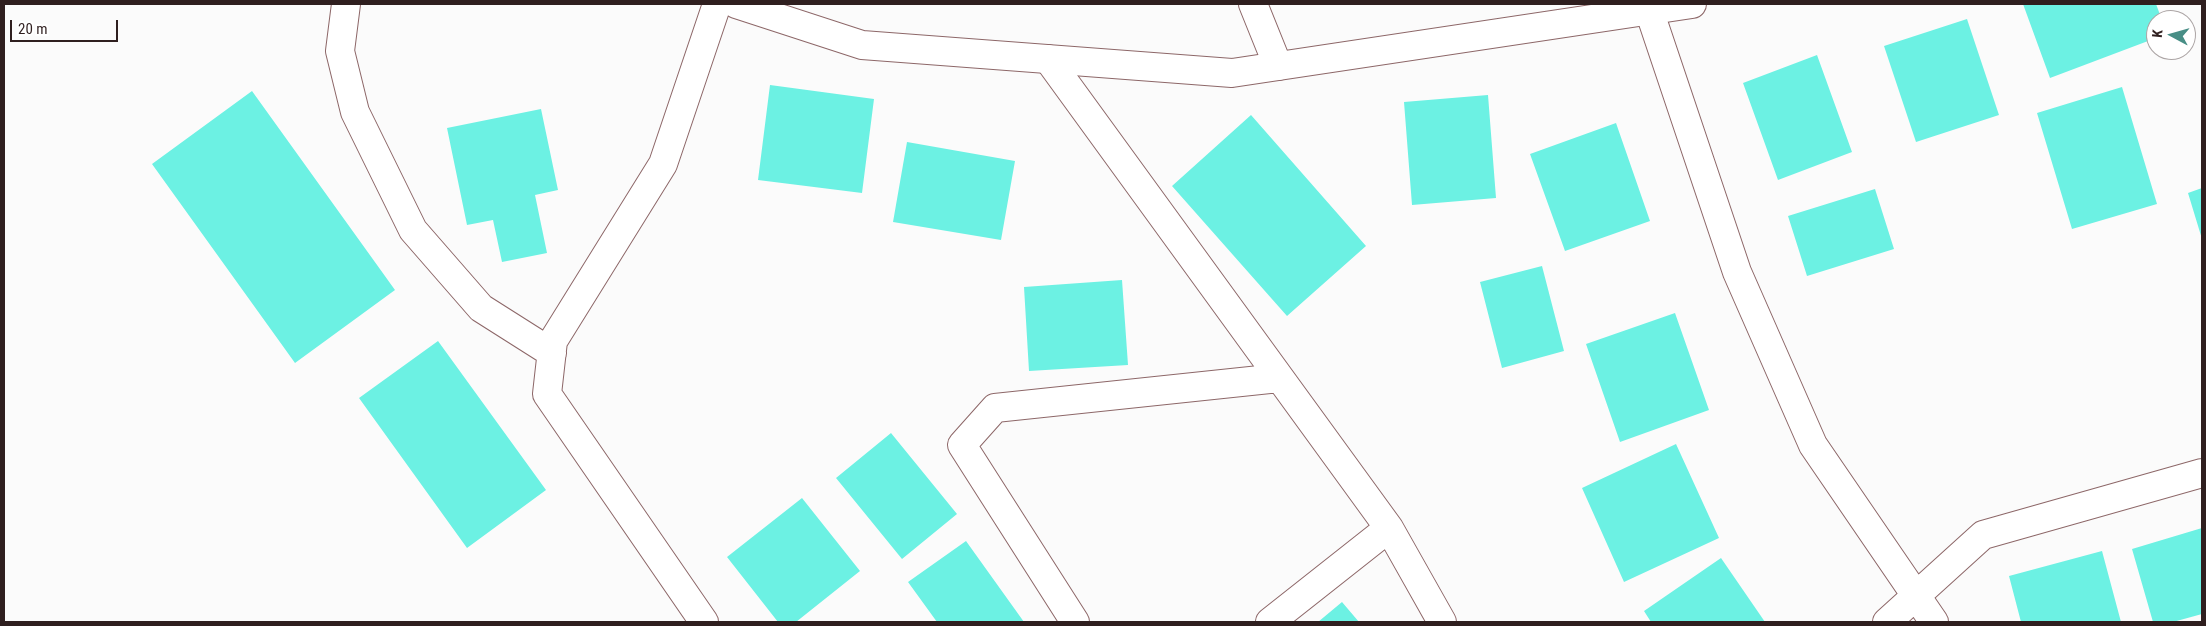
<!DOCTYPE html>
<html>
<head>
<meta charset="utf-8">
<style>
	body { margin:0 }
	#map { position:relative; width:2206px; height:626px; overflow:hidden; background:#fbfbfb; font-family:"Roboto Condensed",sans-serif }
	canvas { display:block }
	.frame { position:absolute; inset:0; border:5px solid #2f1f1f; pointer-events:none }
	.north { position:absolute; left:2146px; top:10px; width:50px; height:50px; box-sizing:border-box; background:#fff; border:1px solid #aca5a5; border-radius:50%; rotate:276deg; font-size:14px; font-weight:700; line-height:20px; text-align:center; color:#2f1f1f }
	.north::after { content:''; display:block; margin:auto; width:18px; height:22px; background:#488e86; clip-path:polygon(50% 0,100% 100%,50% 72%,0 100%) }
	.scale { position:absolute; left:10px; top:20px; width:108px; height:22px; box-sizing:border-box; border:2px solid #2f1f1f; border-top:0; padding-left:6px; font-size:15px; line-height:18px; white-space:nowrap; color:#2f1f1f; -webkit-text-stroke:4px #fff; paint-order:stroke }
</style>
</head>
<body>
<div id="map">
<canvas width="2206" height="626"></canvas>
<div class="frame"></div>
<div class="north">K</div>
<div class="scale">20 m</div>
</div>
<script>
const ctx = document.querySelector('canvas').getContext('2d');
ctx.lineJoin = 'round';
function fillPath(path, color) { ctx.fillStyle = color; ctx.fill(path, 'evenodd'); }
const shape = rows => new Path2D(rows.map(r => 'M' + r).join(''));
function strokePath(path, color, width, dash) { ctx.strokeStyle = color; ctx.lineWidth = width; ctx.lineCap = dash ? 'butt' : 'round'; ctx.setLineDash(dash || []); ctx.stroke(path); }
fillPath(shape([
	[2023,4,2156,4,2162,20,2156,20,2156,38,2050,78],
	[1967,19,1999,115,1916,142,1884,46],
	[1817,55,1852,152,1778,180,1743,83],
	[770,85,874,99,862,193,758,180],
	[2122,87,2157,204,2072,229,2037,113],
	[252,91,395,290,295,363,152,164],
	[1488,95,1496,198,1412,205,1404,102],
	[541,109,558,190,535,195,547,253,502,262,493,220,467,225,447,128],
	[1251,115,1366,246,1287,316,1172,186],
	[1616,123,1650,221,1565,251,1530,154],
	[907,142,1015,161,1001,240,893,222],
	[2202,188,2202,239,2188,193],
	[1875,189,1894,249,1807,276,1788,216],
	[1542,266,1564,351,1502,368,1480,282],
	[1122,280,1128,365,1029,371,1024,287],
	[1675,313,1709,410,1620,442,1586,344],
	[438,341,546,490,467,548,359,398],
	[891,433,957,514,902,559,836,478],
	[1676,444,1719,538,1624,582,1582,488],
	[802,498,860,571,796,622,778,622,727,557],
	[2202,528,2202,614,2173,622,2153,622,2132,549],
	[966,541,1024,622,937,622,908,582],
	[2102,551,2121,622,2021,622,2009,576],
	[1721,558,1765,622,1651,622,1644,611],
	[1342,602,1359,622,1318,622]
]), '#6cf1e3');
const street = shape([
	[346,4,340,51,355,112,413,230,481,308,552,353],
	[1253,4,1278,66],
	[1647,4,1737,272,1813,445,1934,622],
	[1048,59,1389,528,1442,622],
	[704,622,547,394,553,341,663,164,717,4],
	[1075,622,962,445,995,408,1279,378],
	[1270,622,1389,528],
	[1887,622,1983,535,2202,473]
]);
const secondary = shape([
	[736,4,862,45,1232,73,1692,4]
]);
strokePath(street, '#8d6768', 30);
strokePath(secondary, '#8d6768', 30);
strokePath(street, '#fff', 28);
strokePath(secondary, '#fff', 28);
</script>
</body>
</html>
